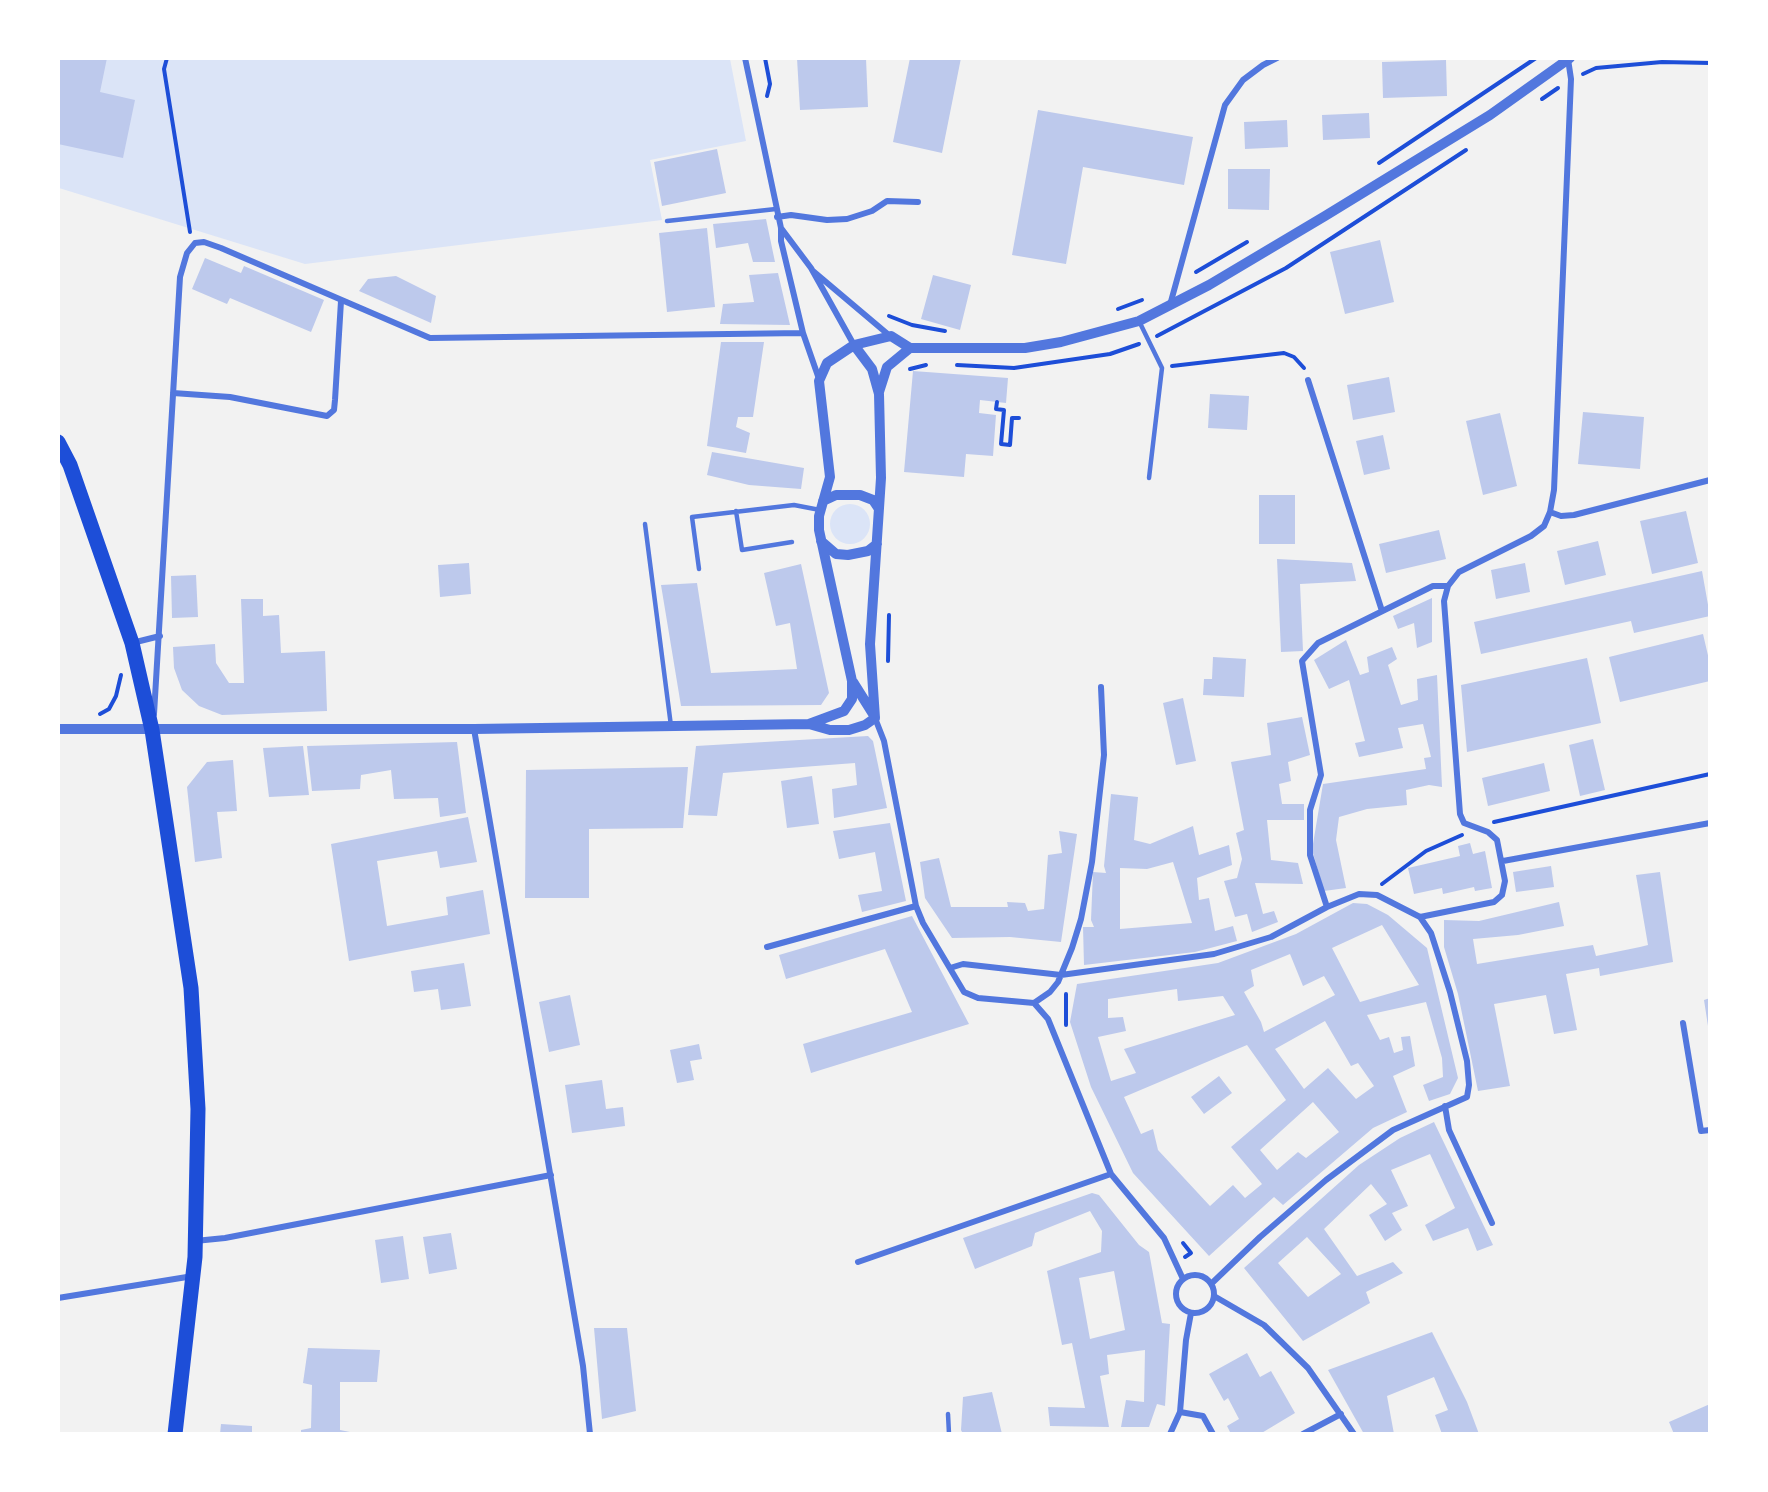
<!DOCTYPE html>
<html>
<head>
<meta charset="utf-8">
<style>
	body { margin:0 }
	#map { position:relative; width:1768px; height:1492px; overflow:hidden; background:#f2f2f2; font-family:"IBM Plex Sans",sans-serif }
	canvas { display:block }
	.frame { position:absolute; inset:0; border:60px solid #fff; pointer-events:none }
</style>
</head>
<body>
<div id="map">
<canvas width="1768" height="1492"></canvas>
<div class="frame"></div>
</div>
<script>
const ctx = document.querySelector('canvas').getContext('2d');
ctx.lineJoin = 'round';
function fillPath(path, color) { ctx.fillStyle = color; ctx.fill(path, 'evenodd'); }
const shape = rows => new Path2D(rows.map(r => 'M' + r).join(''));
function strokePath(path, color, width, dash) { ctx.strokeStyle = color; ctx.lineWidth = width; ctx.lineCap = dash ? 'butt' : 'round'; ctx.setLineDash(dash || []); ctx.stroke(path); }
fillPath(shape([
	[59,59,730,59,746,141,650,160,662,220,305,264,59,188],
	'830 524a20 20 0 1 1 40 0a20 20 0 1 1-40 0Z'
]), '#dbe4f7');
fillPath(shape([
	[58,58,107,58,100,92,135,100,123,158,58,144],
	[797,58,866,58,868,107,800,110],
	[910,58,961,58,942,153,893,142],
	[1446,60,1447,96,1383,98,1382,62],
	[1038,110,1193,137,1184,185,1083,167,1066,264,1012,255],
	[1369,113,1370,138,1323,140,1322,115],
	[1287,120,1288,147,1245,149,1244,122],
	[717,149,726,193,662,206,654,162],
	[1228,169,1270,169,1269,210,1228,209],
	[766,219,775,262,753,262,748,243,716,248,713,224],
	[707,228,715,307,667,312,659,233],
	[1380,240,1394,302,1345,314,1330,252],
	[205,258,241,273,244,266,324,300,311,332,230,298,227,304,192,289],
	[778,273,790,325,720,324,723,304,754,302,749,275],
	[933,275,971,285,960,330,921,319],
	[396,276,436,296,431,323,359,291,368,279],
	[721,342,764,342,753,417,738,417,736,427,750,433,746,453,707,446],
	[913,371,1008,378,1006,403,980,400,979,413,996,415,993,456,966,454,964,477,904,472],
	[1389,377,1395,412,1353,420,1347,385],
	[1210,394,1249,396,1247,430,1208,428],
	[1583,412,1644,417,1640,469,1578,464],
	[1500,413,1517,486,1483,495,1466,421],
	[1383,435,1390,469,1364,475,1356,441],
	[712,452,804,468,801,489,749,485,707,475],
	[1259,495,1295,495,1295,544,1259,544],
	[1686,511,1698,563,1652,574,1640,521],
	[1439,530,1446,559,1386,573,1379,544],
	[1598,541,1606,575,1565,585,1557,551],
	[1277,559,1352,563,1356,581,1300,584,1303,651,1281,652],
	[469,563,471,594,440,597,438,565],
	[1525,563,1530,592,1496,599,1491,570],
	[801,564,829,693,821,705,681,706,661,585,697,583,711,673,797,669,790,623,776,626,764,573],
	[1702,571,1710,616,1634,633,1631,621,1481,654,1474,622],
	[196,575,198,617,172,618,171,576],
	[1432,598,1432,642,1417,648,1414,623,1398,629,1393,616],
	[241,599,263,599,263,616,279,615,281,653,325,651,327,711,222,715,199,706,182,690,174,668,173,647,215,644,216,663,229,683,244,683],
	[1703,634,1710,664,1710,681,1620,702,1609,657],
	[1346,640,1360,675,1369,672,1367,657,1392,647,1397,659,1388,665,1401,705,1418,700,1417,679,1437,675,1442,787,1429,785,1406,790,1407,805,1367,809,1339,817,1336,840,1346,888,1324,891,1312,850,1323,784,1426,769,1424,758,1431,757,1423,724,1398,728,1403,748,1359,757,1355,743,1365,741,1349,680,1329,689,1314,660],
	[1213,657,1246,659,1244,697,1203,695,1204,679,1212,679],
	[1587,658,1601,723,1467,752,1461,685],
	[1183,698,1196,761,1176,765,1163,703],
	[1302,717,1310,755,1288,762,1291,781,1279,784,1282,804,1304,804,1304,820,1267,820,1271,860,1298,863,1303,884,1255,883,1263,914,1274,911,1278,922,1252,932,1247,914,1235,917,1224,881,1237,878,1242,859,1236,833,1244,830,1231,762,1271,755,1267,723],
	[868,736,873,741,887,808,834,818,832,789,857,785,855,763,723,773,717,816,688,815,696,746],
	[1593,739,1605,790,1580,796,1569,745],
	[457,742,466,813,440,817,438,798,394,799,391,770,361,775,360,789,312,791,307,746],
	[303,746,309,795,269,797,263,748],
	[233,760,237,811,217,812,222,858,195,862,187,787,207,762],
	[1544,763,1550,791,1488,806,1482,778],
	[688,767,683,828,589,829,589,898,525,898,526,770],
	[812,776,819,824,787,828,781,781],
	[1111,794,1138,797,1134,840,1150,844,1193,826,1199,855,1229,845,1232,865,1197,878,1199,900,1209,898,1215,931,1233,926,1237,941,1195,952,1084,965,1083,927,1094,927,1091,920,1093,872,1106,873,1104,866],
	[1173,862,1192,923,1120,929,1120,868,1147,869],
	[468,817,477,862,440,868,437,851,377,861,387,926,448,915,446,897,483,890,490,934,349,961,331,844],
	[890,823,906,901,862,912,858,895,882,891,875,852,839,859,833,831],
	[1059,831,1077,834,1061,942,1010,937,952,938,925,898,920,862,939,858,951,907,1008,907,1007,902,1025,903,1028,911,1044,909,1048,855,1062,853],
	[1470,843,1473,854,1485,851,1492,888,1475,891,1474,887,1443,894,1442,888,1414,894,1408,868,1460,856,1458,846],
	[1551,866,1554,887,1516,892,1513,872],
	[1660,872,1673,962,1600,976,1599,968,1566,974,1577,1030,1554,1034,1546,995,1494,1004,1510,1086,1478,1091,1458,994,1444,947,1444,920,1479,921,1559,902,1564,926,1518,935,1473,939,1477,964,1593,945,1596,956,1640,947,1648,945,1636,875],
	[1353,903,1367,904,1388,915,1427,948,1458,1078,1450,1094,1429,1101,1423,1085,1443,1077,1442,1058,1426,1002,1367,1015,1380,1040,1389,1037,1394,1053,1403,1050,1401,1037,1410,1036,1415,1066,1393,1076,1407,1112,1373,1128,1283,1205,1274,1197,1209,1256,1133,1173,1091,1087,1070,1022,1077,984,1218,963,1296,934],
	[1382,925,1419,985,1360,1002,1332,948],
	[1290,954,1303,986,1324,976,1335,995,1264,1032,1261,1022,1244,992,1254,986,1251,970],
	[1177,989,1178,1001,1223,996,1235,1015,1124,1049,1136,1073,1111,1081,1098,1037,1126,1031,1123,1017,1108,1018,1108,999],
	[1325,1021,1351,1066,1358,1063,1374,1086,1356,1099,1328,1068,1304,1089,1275,1049],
	[1247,1045,1286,1100,1231,1147,1262,1184,1245,1198,1233,1185,1210,1206,1158,1150,1153,1129,1141,1134,1124,1097],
	[1313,1102,1339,1132,1306,1158,1298,1152,1277,1170,1260,1150],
	[912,916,969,1024,811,1073,803,1044,912,1012,885,949,786,979,779,955],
	[464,963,471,1006,441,1010,438,989,414,992,411,971],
	[570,995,580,1045,549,1052,539,1002],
	[1710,998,1710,1026,1708,1026,1704,1000],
	[699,1044,702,1059,690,1061,694,1080,677,1083,670,1050],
	[1219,1076,1232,1093,1204,1114,1191,1097],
	[602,1080,606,1109,623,1107,625,1126,572,1133,565,1085],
	[1434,1122,1493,1245,1477,1251,1468,1228,1433,1241,1425,1225,1455,1208,1430,1154,1391,1170,1408,1206,1392,1213,1402,1230,1385,1241,1369,1215,1387,1204,1371,1184,1324,1229,1357,1276,1393,1262,1403,1273,1366,1292,1370,1303,1303,1341,1244,1268,1359,1165,1400,1138],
	[1307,1237,1341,1274,1308,1297,1278,1263],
	[1092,1193,1099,1195,1139,1245,1149,1252,1162,1323,1170,1324,1165,1406,1157,1404,1149,1427,1121,1427,1126,1400,1144,1402,1145,1350,1107,1355,1109,1374,1100,1376,1109,1427,1050,1426,1048,1407,1085,1408,1072,1343,1062,1345,1047,1271,1101,1252,1102,1231,1090,1211,1035,1233,1032,1246,975,1269,963,1238],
	[1114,1271,1125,1330,1090,1339,1079,1278],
	[451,1233,457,1269,429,1274,423,1237],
	[403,1236,409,1279,381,1283,375,1240],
	[594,1328,627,1328,636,1411,602,1419],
	[1432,1332,1467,1402,1479,1434,1442,1434,1435,1415,1448,1410,1434,1377,1387,1396,1394,1434,1364,1434,1328,1370],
	[308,1348,380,1350,377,1382,340,1382,340,1430,360,1434,301,1434,301,1430,311,1428,312,1385,303,1383],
	[1247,1353,1260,1377,1271,1371,1295,1413,1260,1434,1231,1434,1227,1426,1239,1419,1228,1398,1224,1401,1209,1374],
	[992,1392,1002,1434,963,1434,961,1430,963,1397],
	[1710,1404,1710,1434,1674,1434,1669,1422],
	[221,1424,252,1426,252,1434,220,1434]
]), '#bdc9ec');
strokePath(shape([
	[167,58,164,69,190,232],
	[765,58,770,84,767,96],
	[1583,74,1596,68,1662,62,1710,63],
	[1542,99,1558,88],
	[1379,163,1536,58],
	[1196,272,1247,242],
	[1118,309,1142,300],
	[889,316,912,325,945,331],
	[1157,336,1286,268,1466,150],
	[957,365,1014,368,1110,354,1139,344],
	[1172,366,1284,353,1294,357,1304,368],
	[910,369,926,365],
	[997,402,996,409,1004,410,1001,444,1010,445,1012,418,1019,418],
	[888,661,889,615],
	[100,714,109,709,116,696,121,675],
	[1494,822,1710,774],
	[1382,884,1426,851,1462,835],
	[1066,994,1066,1025],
	[1183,1243,1191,1253,1185,1257]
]), '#1d4ed8', 4);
strokePath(shape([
	[667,221,776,209],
	[1139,321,1162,368,1149,478],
	[736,511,742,550,792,542],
	[645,524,671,726],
	[699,569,692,517,794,505,820,510],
	[948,1414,949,1434]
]), '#5277de', 4.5);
strokePath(shape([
	[745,58,781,228,781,241,803,333,819,379],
	[777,217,791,215,827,220,847,219,872,211,887,201,918,202],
	[781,228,811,268,854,345],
	[813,271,890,336],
	[1170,305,1225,105,1243,80,1263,65,1277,58],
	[1308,380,1382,611],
	[173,393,230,397,327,416,334,410,335,400,341,301],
	[1550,512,1561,516,1574,515,1710,480],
	[132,643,160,636],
	[154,714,180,277,187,253,195,243,204,242,221,248,430,338,803,333],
	[875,718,884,741,916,906,923,923,964,992,978,998,1034,1003,1050,992,1058,982,1072,948,1081,919,1092,862,1104,755,1101,687],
	[474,729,583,1366,590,1434],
	[1503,861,1710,823],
	[1327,907,1310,855,1310,810,1321,775,1302,661,1318,643,1433,586,1448,586],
	[1420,917,1494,902,1502,895,1505,881,1497,840,1488,832,1464,823,1460,814,1444,601,1448,586,1459,572,1531,536,1544,526,1550,512,1554,490,1571,79,1568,59],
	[767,947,916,906],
	[950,968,963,964,1061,975,1214,954,1271,937,1327,907,1359,894,1377,895,1420,917,1431,933,1450,992,1467,1061,1469,1085,1467,1097,1393,1130,1326,1180,1260,1237,1211,1284],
	[1034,1003,1048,1019,1111,1174,1164,1238,1183,1279],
	[1683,1023,1701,1131,1710,1130],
	[1445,1106,1449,1130,1492,1223],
	[195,1241,225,1238,551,1175],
	[858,1262,1111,1174],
	'1176 1294a19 19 0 1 1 38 0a19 19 0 1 1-38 0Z',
	[1214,1296,1264,1325,1308,1368,1354,1434],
	[58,1298,193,1276],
	[1180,1412,1203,1416,1213,1434],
	[1170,1434,1180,1412,1186,1340,1191,1313],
	[1303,1434,1341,1414]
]), '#5277de', 6);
strokePath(shape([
	[854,345,872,369,879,394,881,478,870,644,875,718],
	[879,392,887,367,910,348],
	[823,501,836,495,860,495,873,500,879,509],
	[821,541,836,554,848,555,868,551,877,544],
	[853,682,875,717],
	[809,724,830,730,849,730,865,725,875,718],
	[58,729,474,729,809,724,844,711,852,699,852,681,819,530,819,516,830,477,819,381,827,363,854,345,891,336,910,348,1025,348,1061,342,1139,321,1209,285,1325,216,1490,115,1570,58]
]), '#5277de', 10);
strokePath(shape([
	[58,442,70,465,132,643,152,730,191,988,198,1109,195,1257,175,1434]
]), '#1d4ed8', 15);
</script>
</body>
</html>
